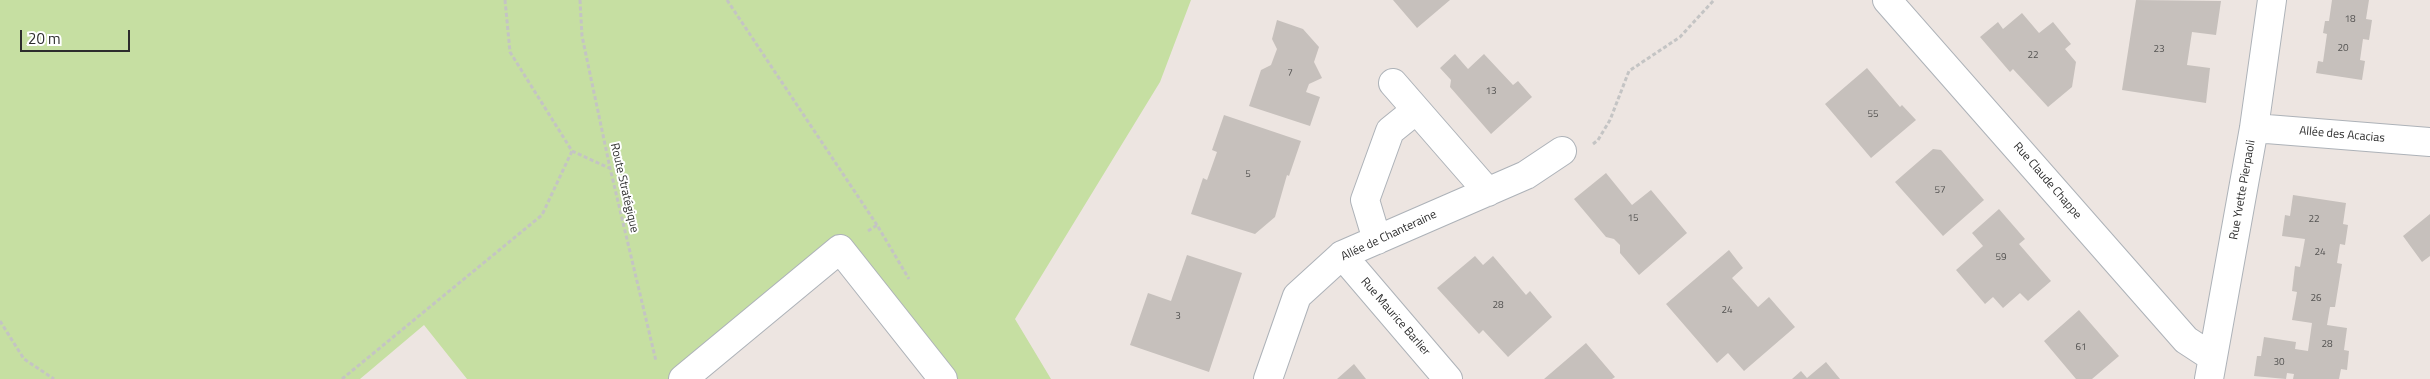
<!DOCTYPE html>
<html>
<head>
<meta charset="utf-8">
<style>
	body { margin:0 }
	#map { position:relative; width:2430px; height:379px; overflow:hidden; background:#ede5e1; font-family:"Titillium Web",sans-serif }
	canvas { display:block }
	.scale { position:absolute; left:20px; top:30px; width:110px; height:22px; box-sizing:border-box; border:2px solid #2d2d2d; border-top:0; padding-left:6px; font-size:15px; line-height:18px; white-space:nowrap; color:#2d2d2d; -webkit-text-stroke:4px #fff; paint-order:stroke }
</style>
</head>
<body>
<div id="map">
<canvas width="2430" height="379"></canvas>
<div class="scale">20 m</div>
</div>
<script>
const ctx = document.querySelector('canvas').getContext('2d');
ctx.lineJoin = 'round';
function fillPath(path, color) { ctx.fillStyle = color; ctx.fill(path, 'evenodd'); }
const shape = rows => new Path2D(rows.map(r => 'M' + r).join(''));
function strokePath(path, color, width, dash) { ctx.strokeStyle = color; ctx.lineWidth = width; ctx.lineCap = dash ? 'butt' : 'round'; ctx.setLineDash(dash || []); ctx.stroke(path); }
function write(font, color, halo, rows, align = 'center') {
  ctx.font = font + ' "Titillium Web",sans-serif'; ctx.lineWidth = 4; ctx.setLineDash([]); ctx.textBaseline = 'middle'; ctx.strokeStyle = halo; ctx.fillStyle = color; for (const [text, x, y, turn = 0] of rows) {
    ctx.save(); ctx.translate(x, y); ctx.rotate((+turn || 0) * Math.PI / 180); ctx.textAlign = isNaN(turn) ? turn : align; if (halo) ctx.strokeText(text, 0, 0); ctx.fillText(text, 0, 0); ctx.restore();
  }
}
fillPath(shape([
	[0,0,1191,0,1160,82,1015,319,1051,379,943,379,840,249,683,379,467,379,424,325,360,379,0,379]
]), '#c6dfa2');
fillPath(shape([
	[1393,0,1450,0,1417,28],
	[2136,0,2221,1,2216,35,2192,32,2187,65,2210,68,2206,103,2122,90],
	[2332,0,2369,0,2366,19,2372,20,2369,40,2363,39,2360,60,2365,61,2362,80,2316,73,2318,61,2323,62,2327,34,2323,33,2325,21,2329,21],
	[2022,13,2039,33,2053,22,2071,44,2065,49,2076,62,2072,87,2048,107,2013,69,2010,72,1980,37,1998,22,2003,29],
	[1277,20,1303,29,1319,47,1314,62,1322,78,1309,84,1306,92,1320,97,1310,126,1249,106,1261,70,1271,65,1277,49,1272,39],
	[1455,54,1468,69,1484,54,1513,85,1518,81,1532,97,1491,134,1450,87,1451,80,1440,68],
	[1867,68,1900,107,1902,105,1916,120,1871,158,1825,104],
	[1224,115,1301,141,1289,176,1287,175,1275,217,1255,234,1191,214,1203,178,1207,180,1217,152,1212,150],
	[1933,149,1941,150,1984,200,1943,236,1895,182],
	[1606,173,1632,205,1651,190,1687,233,1639,275,1620,253,1620,245,1614,239,1606,237,1574,199],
	[2293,195,2346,203,2343,224,2348,225,2345,245,2340,244,2337,263,2342,264,2335,307,2330,307,2327,325,2347,328,2344,350,2349,351,2347,370,2341,369,2339,379,2293,379,2294,374,2287,373,2286,379,2254,376,2257,356,2261,356,2264,337,2296,342,2295,349,2308,351,2312,323,2292,320,2297,292,2292,291,2295,266,2300,267,2305,239,2282,236,2285,215,2290,216],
	[1999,209,2025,239,2019,244,2051,281,2028,301,2020,293,2003,308,1993,297,1985,304,1956,270,1983,246,1972,233],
	[2430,214,2430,256,2422,262,2403,236],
	[1729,250,1743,268,1732,278,1758,307,1769,297,1795,327,1744,371,1728,353,1717,363,1666,304],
	[1187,255,1242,273,1209,372,1130,345,1148,293,1171,301],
	[1475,256,1483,265,1493,256,1526,295,1530,291,1552,317,1508,357,1483,330,1479,334,1437,288],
	[2079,310,2119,356,2092,379,2076,379,2044,341],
	[1586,343,1615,377,1612,379,1544,379],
	[1826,362,1840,379,1792,379,1801,371,1807,378],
	[1354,364,1366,379,1337,379]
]), '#c6c0bc');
const minor = shape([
	[1887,0,2186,340,2212,357],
	[1393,83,1488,192],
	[2254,128,2430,142],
	[1377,240,1365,200,1390,131,1416,110],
	[1342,255,1448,379],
	[683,379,840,249,943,379],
	[1268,379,1297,296,1342,255,1526,175,1562,151],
	[2209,379,2254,128,2272,0]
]);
strokePath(minor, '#adb2b8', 30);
strokePath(shape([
	[505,0,510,52,572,151,609,168],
	[580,0,582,36,610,168,656,361],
	[727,0,877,225],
	[1593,144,1598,140,1610,120,1629,71,1680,37,1714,0],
	[868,231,877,225,909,279],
	[0,321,24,359,54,379],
	[342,379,542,215,572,151]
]), '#c4c4c4', 3, [4, 2.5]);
strokePath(minor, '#fff', 28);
write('10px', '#535251', null, [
	["18",2350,20],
	["20",2343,49],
	["23",2159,50],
	["22",2033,56],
	["7",1290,74],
	["13",1491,92],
	["55",1873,115],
	["5",1248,175],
	["57",1940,191],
	["15",1633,219],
	["22",2314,220],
	["24",2320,253],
	["59",2001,258],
	["26",2316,299],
	["28",1498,306],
	["24",1727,311],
	["3",1178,317],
	["28",2327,345],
	["61",2081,348],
	["30",2279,363]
]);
write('12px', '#2d2d2d', '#fff', [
	["Allée des Acacias",2342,135,5],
	["Rue Claude Chappe",2047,181,49],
	["Route Stratégique",624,188,77],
	["Rue Yvette Pierpaoli",2243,190,-80],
	["Allée de Chanteraine",1389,236,-25],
	["Rue Maurice Barlier",1395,317,49]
]);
</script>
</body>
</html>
